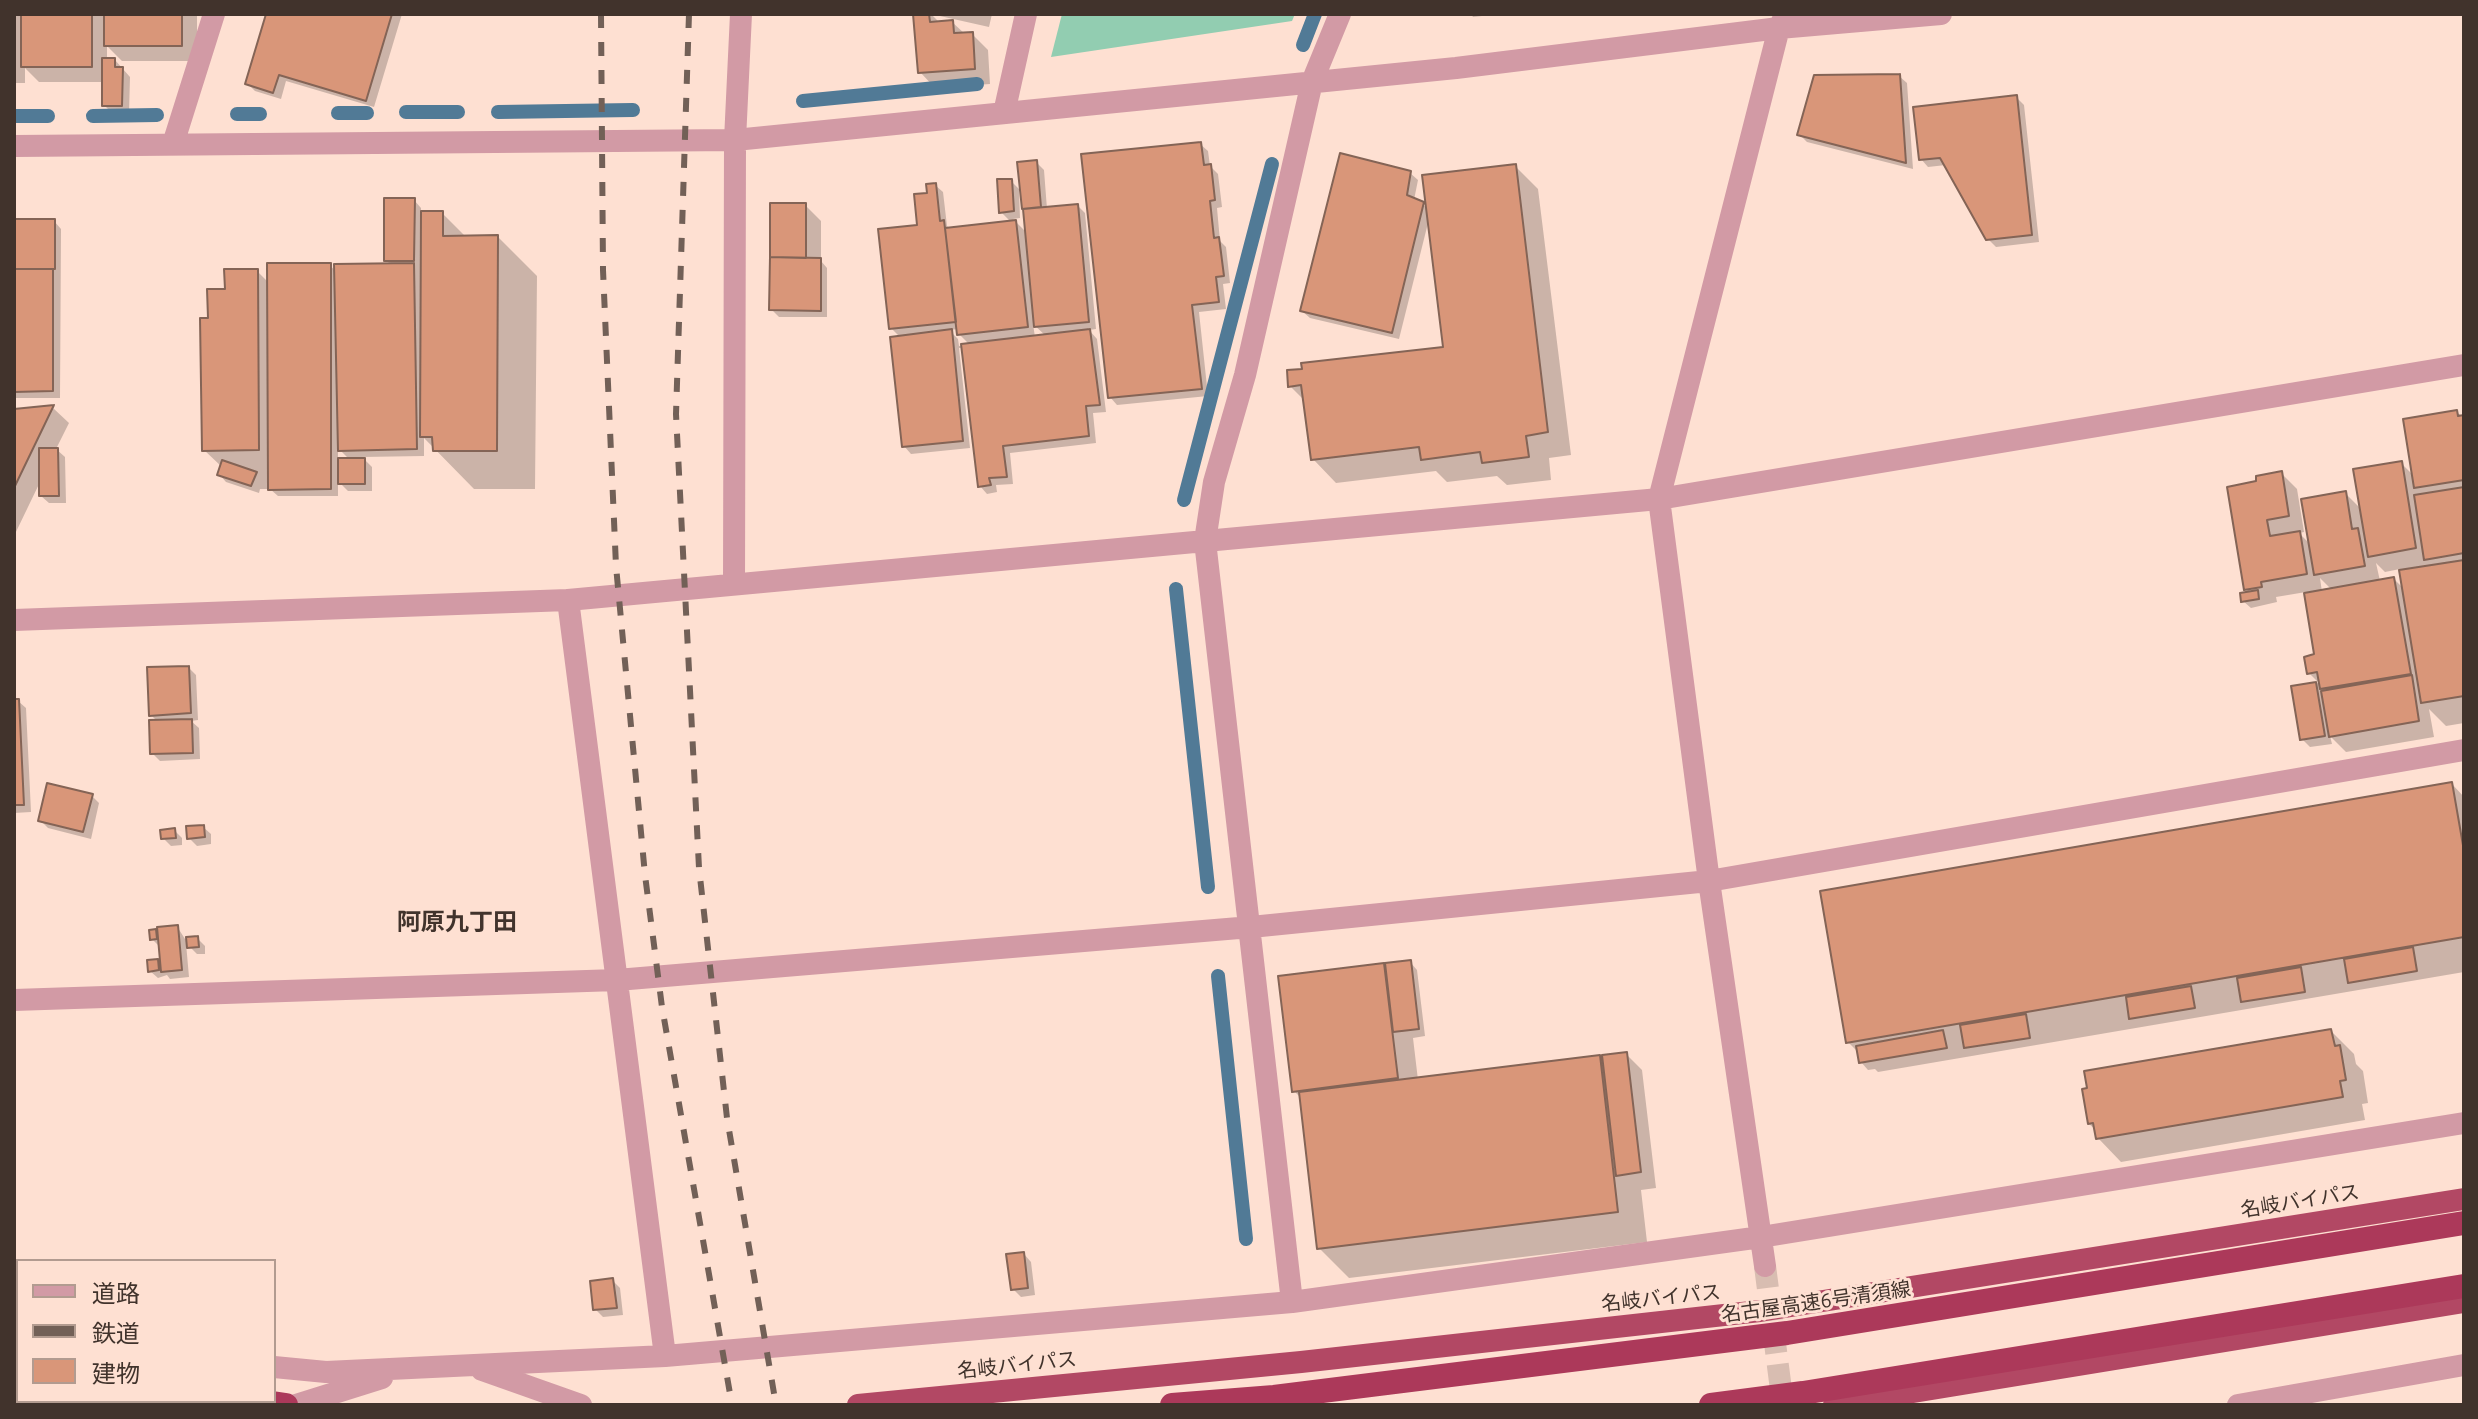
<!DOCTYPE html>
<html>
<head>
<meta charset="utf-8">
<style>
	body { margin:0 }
	#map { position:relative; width:2478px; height:1419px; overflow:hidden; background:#fee0d2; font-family:Ubuntu,"Noto Sans JP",sans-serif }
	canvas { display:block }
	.frame { position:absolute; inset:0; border:16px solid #41332c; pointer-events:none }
	.legend { position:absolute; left:16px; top:1259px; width:260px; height:144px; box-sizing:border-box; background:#fee0d2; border:2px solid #b29b90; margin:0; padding:10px 14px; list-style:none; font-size:24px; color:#41332c }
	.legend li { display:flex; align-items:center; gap:16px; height:40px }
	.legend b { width:40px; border:2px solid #b29b90 }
</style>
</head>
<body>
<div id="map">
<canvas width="2478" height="1419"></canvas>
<div class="frame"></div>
<ul class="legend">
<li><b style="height:10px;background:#d29aa5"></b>道路</li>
<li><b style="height:10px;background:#726057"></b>鉄道</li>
<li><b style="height:22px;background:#d99679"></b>建物</li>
</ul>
</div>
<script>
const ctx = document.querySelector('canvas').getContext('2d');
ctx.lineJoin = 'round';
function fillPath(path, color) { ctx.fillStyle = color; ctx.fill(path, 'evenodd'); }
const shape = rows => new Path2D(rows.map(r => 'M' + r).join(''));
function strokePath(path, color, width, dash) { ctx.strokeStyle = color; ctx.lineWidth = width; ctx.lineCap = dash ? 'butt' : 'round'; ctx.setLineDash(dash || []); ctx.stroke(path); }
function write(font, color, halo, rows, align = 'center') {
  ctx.font = font + ' Ubuntu,"Noto Sans JP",sans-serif'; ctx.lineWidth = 6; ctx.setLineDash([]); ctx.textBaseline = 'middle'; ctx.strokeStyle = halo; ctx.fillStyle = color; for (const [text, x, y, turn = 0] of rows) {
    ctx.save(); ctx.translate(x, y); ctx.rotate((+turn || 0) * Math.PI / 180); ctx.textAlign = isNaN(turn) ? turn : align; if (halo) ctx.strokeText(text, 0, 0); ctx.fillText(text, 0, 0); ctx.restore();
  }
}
fillPath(shape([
	[1062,14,1295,14,1292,21,1051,57]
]), '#92cdb1');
fillPath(shape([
	[14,14,197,14,197,61,122,61,107,46,107,60,115,60,130,77,129,113,112,113,104,105,104,82,39,82,25,68,25,83,14,83],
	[269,14,402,14,374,107,286,81,281,99,255,91,248,84],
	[915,14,992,14,989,27,931,14,940,23,952,22,965,34,972,34,988,50,990,84,935,88,920,72],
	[1471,14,1500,14,1473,17],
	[1899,76,1907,83,1913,169,1807,142,1800,135],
	[2016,97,2024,105,2039,242,1996,247,1988,239,1946,165,1928,167,1921,159],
	[1200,144,1208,151,1210,166,1218,174,1222,207,1217,208,1220,241,1226,247,1230,283,1223,284,1226,309,1199,312,1208,396,1117,405,1110,397],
	[1036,162,1044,170,1047,209,1078,206,1085,213,1096,329,1089,330,1097,339,1106,412,1093,413,1096,443,1010,453,1013,484,996,485,997,492,987,494,980,486,963,348,959,348,970,448,911,454,904,446,900,337,891,328,929,195,935,185,943,192,947,226,950,229,1011,222,1001,212,1011,181,1021,191,1019,191,1020,218,1013,219,1027,233,1020,164],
	[1033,324,1046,336,1035,337],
	[959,329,959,334,970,345,959,346,958,339,949,330],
	[1515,166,1538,189,1571,455,1549,458,1551,480,1507,485,1497,476,1447,482,1436,471,1336,483,1313,459,1305,401,1290,386,1445,349,1429,219,1399,339,1310,318,1302,311,1410,173,1418,180,1414,200,1428,208],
	[414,200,421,208,421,213,442,213,466,237,498,237,537,276,535,489,474,489,424,438,424,456,362,457,372,467,372,491,348,491,338,481,338,496,278,496,270,489,260,489,259,493,226,482,219,474,222,467,204,450,210,320,227,291,257,271,269,283,330,265,336,272,391,265,386,260],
	[338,448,350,460,338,460],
	[805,205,821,221,821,261,827,268,827,317,779,317,771,309],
	[14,221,54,221,61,229,60,398,14,398],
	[53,408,69,423,56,449,65,457,66,503,49,503,41,496,41,480,14,536,14,411],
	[2456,412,2464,417,2464,723,2446,726,2429,709,2434,737,2346,752,2330,736,2332,744,2310,747,2302,739,2293,687,2319,683,2309,673,2317,656,2306,592,2276,597,2277,602,2251,608,2243,601,2250,593,2246,589,2259,483,2281,473,2297,489,2304,532,2299,533,2311,545,2345,493,2362,510,2401,463,2414,476],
	[2376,563,2385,572,2400,569,2404,589,2394,579,2380,581],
	[2320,578,2332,590,2322,592],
	[189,668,196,675,198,720,191,721,199,728,200,759,160,761,152,753,158,722,151,715],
	[14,701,18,701,26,708,31,812,14,813],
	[2452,784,2464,797,2464,972,1878,1072,1875,1069,1868,1070,1861,1062,1859,1053,1848,1042],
	[92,796,99,803,91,839,48,828,40,820],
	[203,827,211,834,211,844,197,846,189,838],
	[174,830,182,838,182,845,171,846,163,838],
	[178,928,185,939,197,938,205,946,205,954,197,954,186,943,189,977,170,979,167,975,158,978,150,971,149,961,162,960,159,946,152,939,151,932],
	[1410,962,1417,970,1425,1036,1413,1038,1418,1080,1600,1057,1604,1062,1626,1054,1642,1070,1656,1188,1641,1190,1647,1242,1349,1278,1319,1248,1302,1099,1294,1091,1383,965,1388,970],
	[2331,1031,2354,1054,2356,1064,2363,1071,2368,1103,2362,1104,2365,1120,2121,1162,2098,1138,2096,1130,2089,1124,2089,1089],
	[1024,1254,1031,1262,1035,1295,1021,1297,1013,1289],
	[612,1280,620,1288,623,1315,603,1317,595,1309]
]), '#0003');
strokePath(shape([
	[1303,45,1315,14],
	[803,101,977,84],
	[406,112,458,112],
	[498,112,633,110],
	[338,113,367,113],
	[237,114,260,114],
	[14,116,48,116],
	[93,116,157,115],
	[1184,500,1272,164],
	[1176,589,1208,887],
	[1218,976,1246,1239]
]), '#517a96', 14);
const building = shape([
	[21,14,92,14,92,67,21,67,21,14],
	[104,14,182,14,182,46,104,46,104,14],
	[266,14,392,14,366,101,279,75,273,93,245,84,266,14],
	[913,14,929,14,930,22,953,20,954,33,973,32,975,69,918,73,913,14],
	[102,58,115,58,115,67,123,67,122,106,102,106,102,58],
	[1900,74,1906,163,1797,135,1814,75,1900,74],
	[2017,95,2032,235,1986,240,1940,158,1919,160,1913,107,2017,95],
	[1201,142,1204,165,1211,164,1215,200,1210,201,1214,238,1219,237,1224,276,1216,277,1219,302,1192,305,1202,389,1108,398,1081,154,1201,142],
	[1340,153,1411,171,1407,195,1424,202,1392,333,1300,311,1340,153],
	[1037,160,1041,207,1022,209,1017,162,1037,160],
	[1516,164,1548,432,1526,436,1529,457,1482,463,1480,452,1421,460,1419,447,1311,460,1301,385,1288,387,1287,370,1302,369,1301,363,1443,347,1422,175,1516,164],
	[997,179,1012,179,1014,211,999,213,997,179],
	[936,183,940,221,944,220,956,322,889,329,878,229,917,225,914,194,927,193,926,184,936,183],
	[384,198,415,198,414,261,384,261,384,198],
	[770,203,806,203,806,258,770,257,770,203],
	[1078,204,1089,322,1034,327,1023,209,1078,204],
	[421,211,443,211,443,236,498,235,497,451,433,451,432,437,420,437,421,211],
	[14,219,55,219,55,269,14,269,14,219],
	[1016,220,1028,327,957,335,945,228,1016,220],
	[770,257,821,258,821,311,769,310,770,257],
	[267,263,331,263,331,489,268,490,267,263],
	[414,263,417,449,338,451,334,264,414,263],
	[14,269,53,269,53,391,14,392,14,269],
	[224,269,258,269,259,450,202,451,200,318,208,318,207,289,225,289,224,269],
	[952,329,963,441,902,447,890,337,952,329],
	[1090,329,1100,405,1086,406,1089,436,1003,446,1007,477,989,478,991,485,978,487,961,344,1090,329],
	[54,405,14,488,14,409,54,405],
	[2457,410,2458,416,2464,415,2464,480,2414,488,2403,419,2457,410],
	[39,448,58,448,59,496,39,496,39,448],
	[338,458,365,458,365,484,338,484,338,458],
	[222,460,257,472,251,486,217,475,222,460],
	[2402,461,2416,548,2368,557,2353,469,2402,461],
	[2282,471,2289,516,2267,520,2270,536,2300,531,2307,574,2261,582,2262,587,2244,590,2227,487,2256,481,2256,476,2282,471],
	[2464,487,2464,553,2424,560,2414,495,2464,487],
	[2346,491,2352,529,2358,528,2365,566,2314,575,2301,499,2346,491],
	[2464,560,2464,696,2421,703,2399,570,2464,560],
	[2394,577,2411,674,2320,689,2317,672,2307,674,2304,657,2314,654,2304,593,2394,577],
	[2258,590,2259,599,2241,602,2240,593,2258,590],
	[189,666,191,713,149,716,147,667,189,666],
	[2412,675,2419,721,2329,737,2321,691,2412,675],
	[2316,682,2325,736,2300,740,2291,686,2316,682],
	[14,699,19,699,24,805,14,805,14,699],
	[192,719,193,753,150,754,149,720,192,719],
	[2452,782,2464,851,2464,937,1846,1043,1820,891,2452,782],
	[47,783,93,794,83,832,38,821,47,783],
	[204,825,205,837,187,839,186,826,204,825],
	[175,828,176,838,161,839,160,830,175,828],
	[178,925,182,970,161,972,157,927,178,925],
	[156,929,157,939,150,940,149,930,156,929],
	[198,936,199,947,187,948,186,937,198,936],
	[2413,947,2417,971,2348,983,2344,959,2413,947],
	[158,959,159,970,148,972,147,960,158,959],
	[1411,960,1419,1029,1393,1032,1385,963,1411,960],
	[1384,963,1398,1078,1292,1092,1278,976,1384,963],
	[2301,967,2305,992,2241,1002,2237,978,2301,967],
	[2191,986,2195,1008,2129,1019,2126,997,2191,986],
	[2026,1014,2030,1038,1964,1048,1960,1025,2026,1014],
	[2331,1029,2335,1046,2340,1045,2346,1080,2340,1081,2343,1097,2096,1139,2093,1123,2088,1124,2082,1089,2087,1088,2084,1071,2331,1029],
	[1943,1030,1947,1048,1859,1063,1856,1046,1943,1030],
	[1627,1052,1641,1172,1616,1176,1602,1055,1627,1052],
	[1600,1055,1618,1212,1317,1249,1299,1092,1600,1055],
	[1024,1252,1028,1288,1011,1290,1006,1254,1024,1252],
	[613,1278,617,1308,593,1310,590,1281,613,1278]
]);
fillPath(building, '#d99679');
strokePath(building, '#846456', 2);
strokePath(shape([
	[1765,1266,1783,1405]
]), '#d8bdb1', 22, [22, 11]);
strokePath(shape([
	[1004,113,1026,14],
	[173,144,214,14],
	[14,146,735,140,1456,68,1779,28,1941,14],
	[734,584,735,140,741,14],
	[568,600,665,1356],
	[14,620,568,600,1659,499,2464,365],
	[14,1000,617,980,1251,927,1709,881,2464,750],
	[1765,1266,1709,881,1659,499,1779,28,1785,15],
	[14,1291,18,1292],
	[1292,1302,1205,541,1214,482,1245,375,1312,82,1340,14],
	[274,1367,326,1372,665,1356,1292,1302,1761,1237,2464,1123],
	[482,1370,581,1405],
	[296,1405,382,1378],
	[2238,1405,2464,1365]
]), '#d29aa5', 22);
strokePath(shape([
	[858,1405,1301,1362,1760,1311,2464,1199],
	[1834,1405,2464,1302]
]), '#b24864', 22);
strokePath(shape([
	[14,1366,18,1366],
	[259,1401,286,1405]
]), '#ac395a', 24);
strokePath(shape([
	[601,14,603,270,616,566,645,875,662,1007,732,1405],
	[689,14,676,414,699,868,727,1118,776,1405]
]), '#726057', 6, [14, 14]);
strokePath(shape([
	[1172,1405,1274,1397,1787,1333,2464,1223],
	[1711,1405,1803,1393,2464,1286]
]), '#ac395a', 24);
write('20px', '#41332c', '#fee0d2', [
	["名岐バイパス",2300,1201,-9],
	["名岐バイパス",1661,1298,-6],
	["名古屋高速6号清須線",1816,1302,-8],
	["名岐バイパス",1017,1365,-6]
]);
write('bold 24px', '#41332c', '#fee0d2', [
	["阿原九丁田",457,922]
]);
</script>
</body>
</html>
